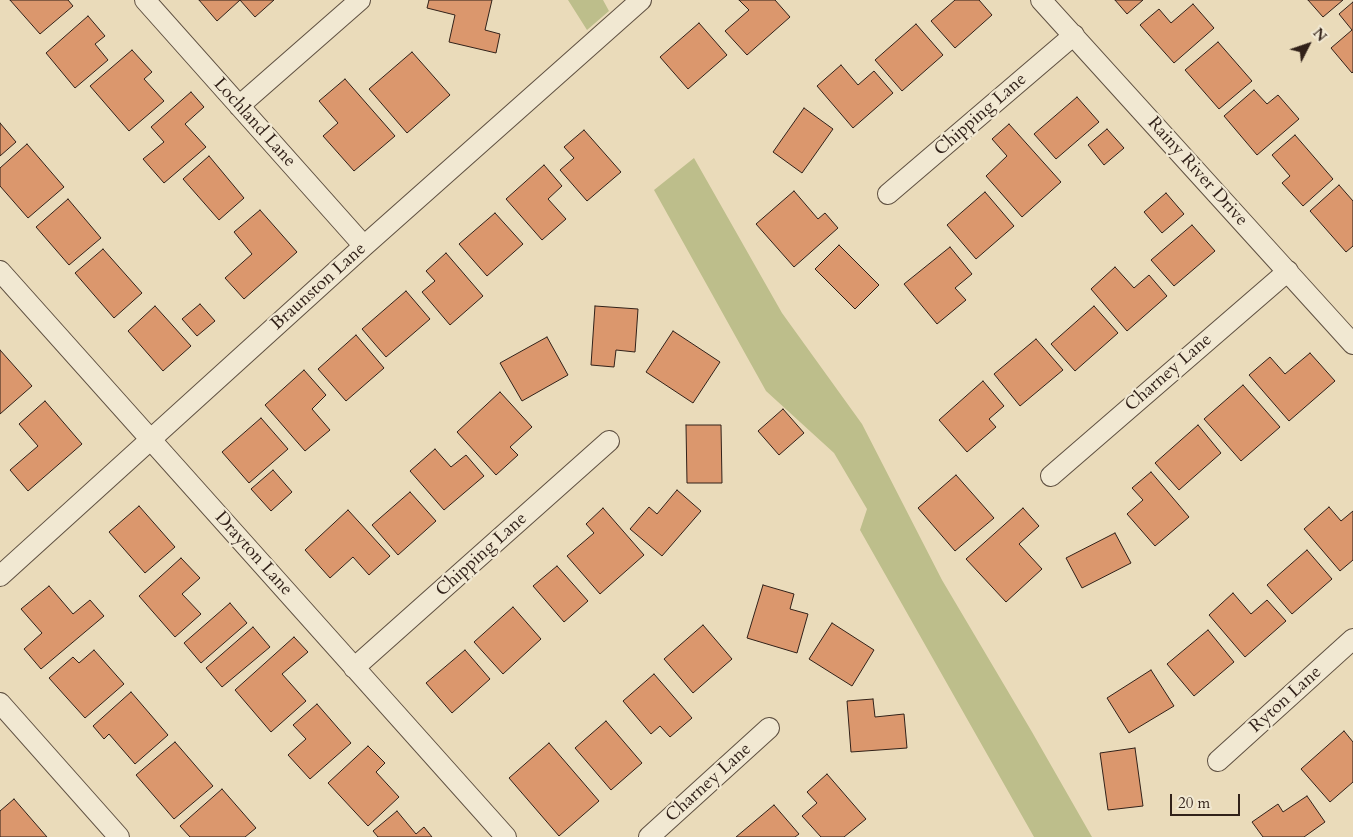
<!DOCTYPE html>
<html>
<head>
<meta charset="utf-8">
<style>
	body { margin:0 }
	#map { position:relative; width:1353px; height:837px; overflow:hidden; background:#eadbba; font-family:Cardo,serif }
	canvas { display:block }
	.north { position:absolute; left:1283px; top:20px; width:50px; height:50px; -webkit-text-stroke:4px #f1e8d2; paint-order:stroke; rotate:49deg; font-size:14px; font-weight:700; line-height:20px; text-align:center; color:#312119 }
	.north::after { content:''; display:block; margin:auto; width:18px; height:22px; background:#312119; clip-path:polygon(50% 0,100% 100%,50% 72%,0 100%) }
	.scale { position:absolute; left:1170px; top:794px; width:70px; height:22px; box-sizing:border-box; border:2px solid #312119; border-top:0; padding-left:6px; font-size:15px; line-height:18px; white-space:nowrap; color:#312119; -webkit-text-stroke:4px #f1e8d2; paint-order:stroke }
</style>
</head>
<body>
<div id="map">
<canvas width="1353" height="837"></canvas>
<div class="north">N</div>
<div class="scale">20 m</div>
</div>
<script>
const ctx = document.querySelector('canvas').getContext('2d');
ctx.lineJoin = 'round';
function fillPath(path, color) { ctx.fillStyle = color; ctx.fill(path, 'evenodd'); }
const shape = rows => new Path2D(rows.map(r => 'M' + r).join(''));
function strokePath(path, color, width, dash) { ctx.strokeStyle = color; ctx.lineWidth = width; ctx.lineCap = dash ? 'butt' : 'round'; ctx.setLineDash(dash || []); ctx.stroke(path); }
function write(font, color, halo, rows, align = 'center') {
  ctx.font = font + ' Cardo,serif'; ctx.lineWidth = 4.5; ctx.setLineDash([]); ctx.textBaseline = 'middle'; ctx.strokeStyle = halo; ctx.fillStyle = color; for (const [text, x, y, turn = 0] of rows) {
    ctx.save(); ctx.translate(x, y); ctx.rotate((+turn || 0) * Math.PI / 180); ctx.textAlign = isNaN(turn) ? turn : align; if (halo) ctx.strokeText(text, 0, 0); ctx.fillText(text, 0, 0); ctx.restore();
  }
}
fillPath(shape([
	[568,0,603,0,609,11,587,30],
	[694,158,782,313,862,424,942,580,1032,732,1092,837,1034,837,860,530,867,509,834,453,766,391,654,190]
]), '#bdbe8b');
const building = shape([
	[10,0,68,0,73,6,40,34,10,0],
	[199,0,240,0,217,21,199,0],
	[240,0,274,0,255,17,240,0],
	[429,0,492,0,485,30,500,34,496,53,449,42,455,15,427,8,429,0],
	[739,0,775,0,790,17,747,55,725,31,749,10,739,0],
	[955,0,979,0,992,15,955,48,931,21,955,0],
	[1115,0,1143,0,1127,14,1115,0],
	[1308,0,1343,0,1323,17,1308,0],
	[1353,2,1353,72,1352,73,1331,48,1352,30,1339,14,1353,2],
	[1193,4,1214,28,1174,63,1140,25,1159,9,1171,23,1193,4],
	[88,16,105,36,95,44,108,60,75,88,46,53,88,16],
	[699,23,727,55,688,89,660,57,699,23],
	[916,24,943,55,902,91,875,60,916,24],
	[1218,42,1252,81,1219,109,1185,70,1218,42],
	[132,50,152,72,144,79,164,101,129,131,90,86,132,50],
	[412,52,450,95,407,133,369,89,412,52],
	[841,65,858,85,874,71,893,93,853,128,817,86,841,65],
	[345,79,395,136,354,171,323,136,338,123,319,101,345,79],
	[1254,90,1267,104,1278,95,1299,119,1257,155,1224,116,1254,90],
	[191,92,204,107,185,124,206,147,164,183,143,159,164,142,151,127,191,92],
	[1077,97,1099,122,1056,159,1034,134,1077,97],
	[804,108,833,129,802,173,773,152,804,108],
	[0,123,16,142,0,156,0,123],
	[1009,124,1061,182,1022,217,986,176,1007,156,992,139,1009,124],
	[1107,129,1124,148,1104,165,1088,145,1107,129],
	[584,130,621,172,587,201,560,170,574,158,564,147,584,130],
	[1295,135,1333,179,1303,206,1282,183,1290,176,1272,155,1295,135],
	[27,144,64,187,28,218,0,186,0,168,27,144],
	[209,156,244,198,219,220,183,179,209,156],
	[544,165,562,186,548,199,566,219,542,240,506,199,544,165],
	[1339,185,1353,201,1353,246,1346,252,1310,211,1339,185],
	[794,191,818,219,825,213,838,228,794,267,756,224,794,191],
	[985,192,1014,226,976,259,947,225,985,192],
	[1166,193,1184,214,1162,233,1144,212,1166,193],
	[68,199,101,238,69,265,36,227,68,199],
	[260,210,297,252,244,299,225,278,252,254,234,232,260,210],
	[495,213,523,244,487,276,459,244,495,213],
	[1192,225,1215,251,1174,286,1151,260,1192,225],
	[839,245,879,285,855,309,815,269,839,245],
	[950,247,972,274,955,288,966,300,937,324,904,284,950,247],
	[103,249,142,293,114,318,75,273,103,249],
	[446,253,483,296,450,325,422,292,435,281,426,271,446,253],
	[1115,267,1134,288,1149,275,1167,296,1127,331,1091,289,1115,267],
	[406,291,430,319,386,357,362,329,406,291],
	[200,304,215,321,197,336,182,319,200,304],
	[155,306,191,346,163,371,128,331,155,306],
	[595,306,638,309,635,352,616,350,614,367,591,365,595,306],
	[1094,306,1118,333,1075,371,1051,344,1094,306],
	[673,331,720,362,693,403,646,372,673,331],
	[356,335,384,368,346,401,318,369,356,335],
	[547,337,568,375,522,401,500,363,547,337],
	[1036,339,1063,370,1020,406,994,374,1036,339],
	[0,350,32,386,0,414,0,350],
	[1310,353,1335,381,1289,421,1249,375,1270,357,1285,374,1310,353],
	[304,370,326,395,312,409,330,430,305,451,265,405,304,370],
	[983,381,1004,406,989,419,996,427,967,452,939,420,983,381],
	[1243,385,1280,427,1241,461,1204,419,1243,385],
	[500,392,532,427,510,447,518,455,496,475,457,432,500,392],
	[45,401,82,444,28,491,10,470,38,446,19,424,45,401],
	[783,409,804,433,779,455,758,431,783,409],
	[261,418,288,449,249,483,222,452,261,418],
	[686,425,721,425,722,483,687,483,686,425],
	[1198,425,1221,453,1179,490,1155,463,1198,425],
	[435,449,451,467,466,455,484,476,444,510,410,471,435,449],
	[273,470,292,492,271,511,251,489,273,470],
	[1151,472,1189,517,1155,546,1127,514,1143,500,1132,488,1151,472],
	[956,475,994,518,955,551,918,508,956,475],
	[677,490,701,511,662,556,630,529,649,507,657,514,677,490],
	[410,492,436,521,398,555,372,525,410,492],
	[139,506,175,547,145,573,109,532,139,506],
	[1329,507,1341,521,1353,511,1353,560,1340,571,1304,529,1329,507],
	[603,508,644,555,600,594,567,556,594,533,586,524,603,508],
	[1023,508,1039,526,1019,544,1042,569,1006,602,966,559,1023,508],
	[348,510,390,556,369,575,353,557,330,578,305,550,348,510],
	[1115,533,1131,563,1082,588,1066,558,1115,533],
	[1307,550,1332,579,1292,614,1267,585,1307,550],
	[181,558,200,578,182,594,201,614,175,637,139,596,181,558],
	[557,566,588,601,564,622,533,586,557,566],
	[763,585,794,594,790,609,808,614,797,653,747,638,763,585],
	[49,586,73,614,90,600,104,616,41,669,24,649,42,633,21,609,49,586],
	[1233,593,1251,614,1267,600,1286,621,1245,657,1209,615,1233,593],
	[230,603,247,623,201,663,184,643,230,603],
	[513,607,541,639,503,674,474,642,513,607],
	[832,623,874,650,852,686,809,659,832,623],
	[703,625,732,659,693,693,664,659,703,625],
	[253,627,270,647,222,687,206,668,253,627],
	[1208,630,1234,662,1194,696,1167,664,1208,630],
	[294,637,308,652,282,674,306,701,271,732,235,690,294,637],
	[94,650,124,684,85,718,49,678,73,657,79,663,94,650],
	[465,650,490,679,452,713,426,683,465,650],
	[1151,670,1174,706,1129,733,1107,698,1151,670],
	[654,674,692,718,670,737,660,726,651,734,623,701,654,674],
	[131,692,168,735,135,764,109,734,104,739,93,726,131,692],
	[873,699,875,717,904,714,907,748,851,752,847,701,873,699],
	[317,704,351,743,310,779,288,755,306,739,293,725,317,704],
	[606,721,642,763,611,790,575,748,606,721],
	[1344,731,1353,742,1353,782,1330,802,1301,769,1344,731],
	[175,742,213,786,174,819,136,775,175,742],
	[549,743,599,801,559,836,509,778,549,743],
	[368,746,385,763,376,772,399,797,368,826,328,783,368,746],
	[1135,748,1143,806,1108,810,1100,753,1135,748],
	[827,774,866,819,844,837,821,837,802,816,817,803,807,792,827,774],
	[222,789,256,828,245,837,190,837,180,826,222,789],
	[1307,796,1325,822,1304,837,1263,837,1252,822,1278,804,1283,812,1307,796],
	[14,799,47,837,0,837,0,811,14,799],
	[774,805,799,834,795,837,736,837,774,805],
	[397,811,416,834,424,827,432,837,378,837,373,831,397,811]
]);
fillPath(building, '#db976d');
strokePath(building, '#312119', 1);
const minor = shape([
	[145,0,364,246],
	[1041,0,1353,344],
	[239,106,360,0],
	[888,194,1074,35],
	[0,271,506,837],
	[1051,476,1288,271],
	[0,576,364,246,641,0],
	[354,668,609,441],
	[0,703,119,837],
	[1218,761,1353,639],
	[649,837,769,728]
]);
strokePath(minor, '#5f5041', 22);
strokePath(minor, '#f1e8d2', 20);
write('18px', '#312119', '#f1e8d2', [
	["Chipping Lane",981,115,-41],
	["Lochland Lane",254,123,48],
	["Rainy River Drive",1197,172,48],
	["Braunston Lane",319,287,-42],
	["Charney Lane",1169,373,-41],
	["Drayton Lane",253,554,48],
	["Chipping Lane",482,555,-42],
	["Ryton Lane",1286,700,-42],
	["Charney Lane",709,783,-42]
]);
</script>
</body>
</html>
